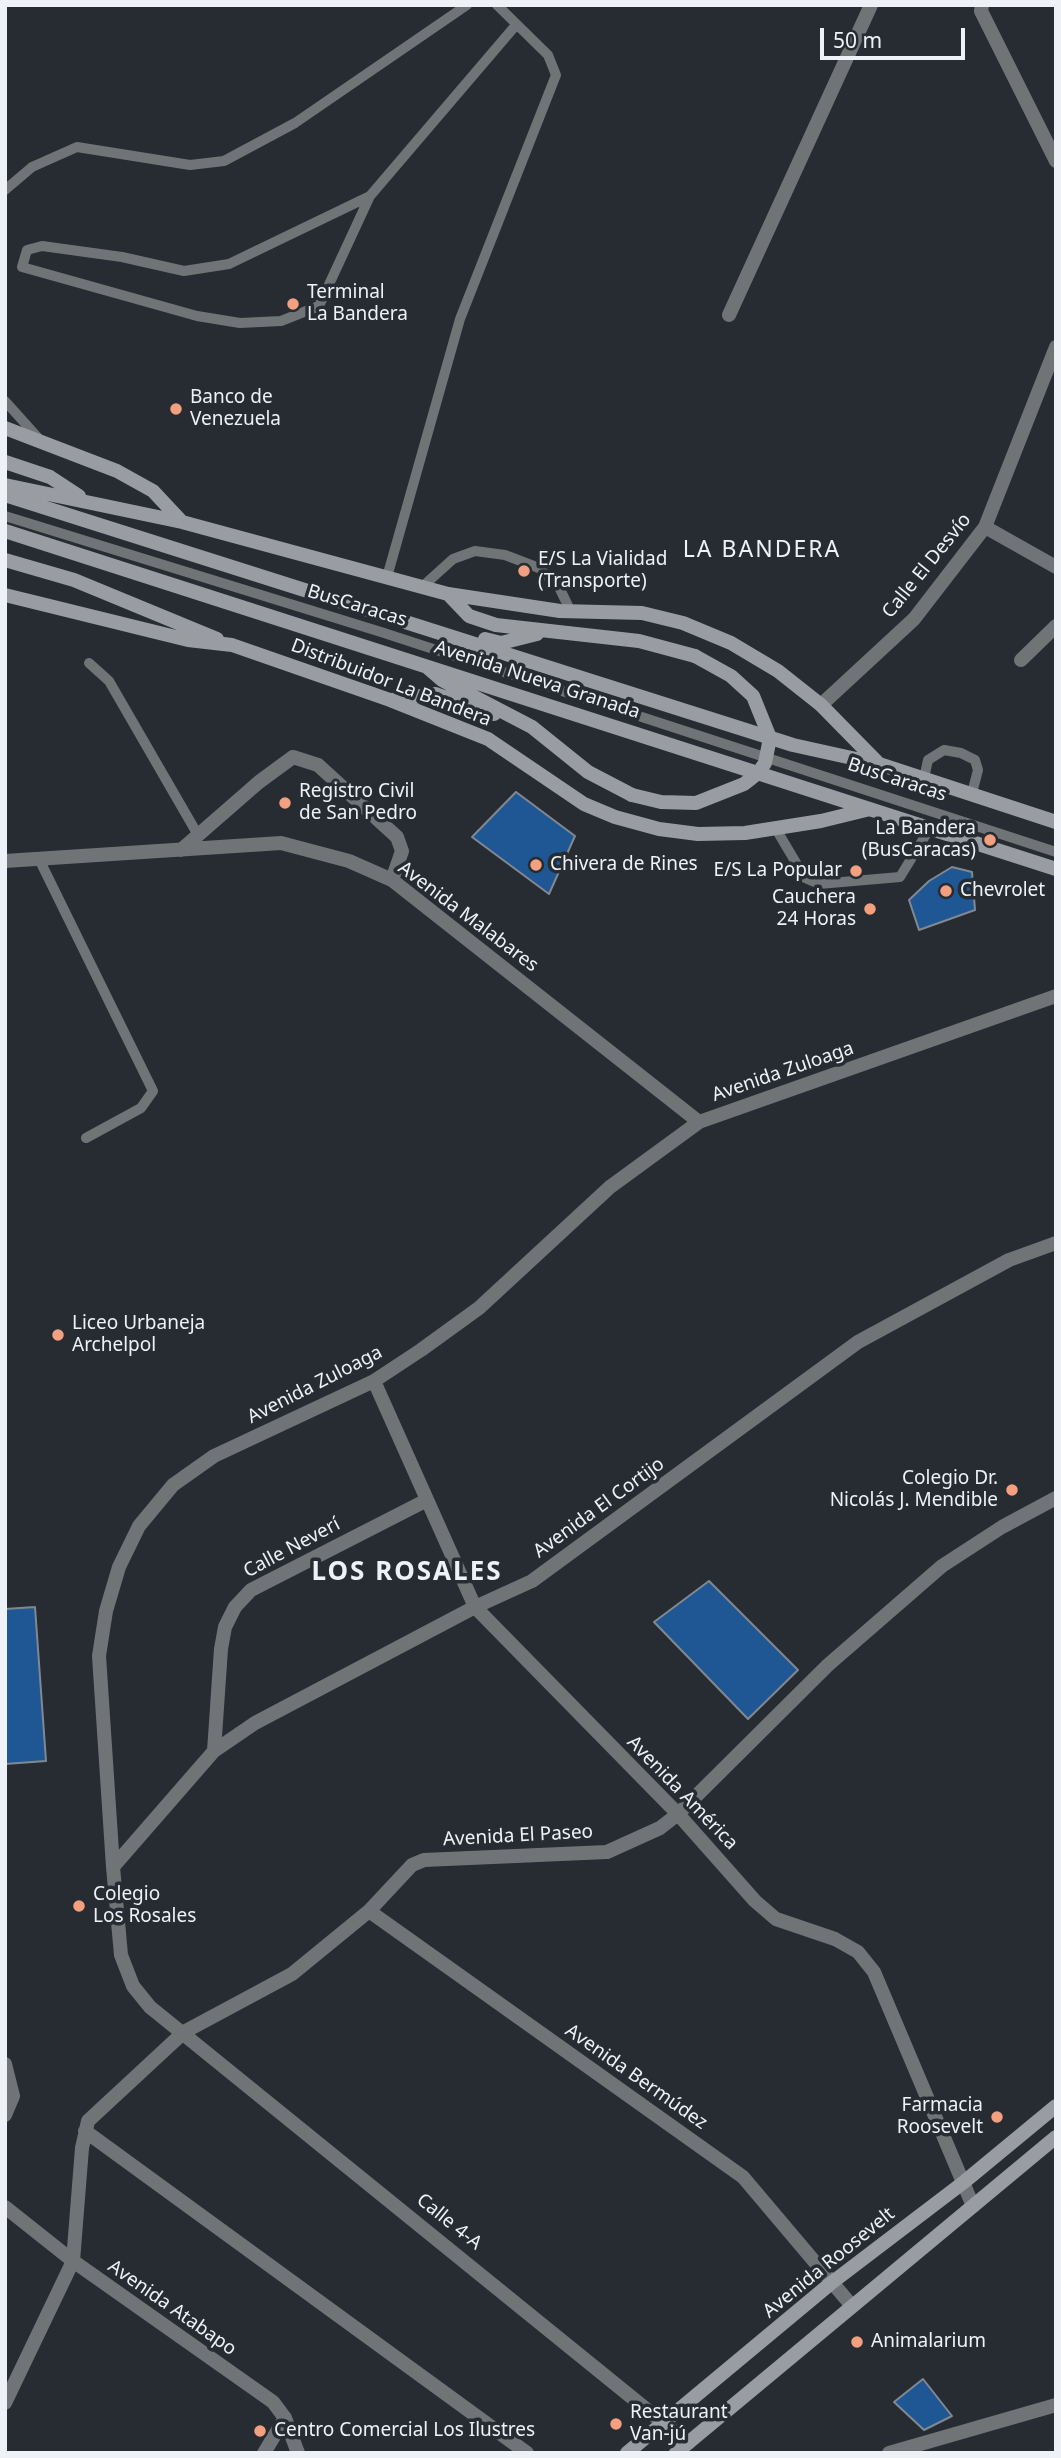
<!DOCTYPE html>
<html>
<head>
<meta charset="utf-8">
<style>
	body { margin:0 }
	#map { position:relative; width:1061px; height:2458px; overflow:hidden; background:#272c32; font-family:"Noto Sans",sans-serif }
	canvas { display:block }
	.frame { position:absolute; inset:0; border:7px solid #eef1f5; pointer-events:none }
	.scale { position:absolute; left:820px; top:28px; width:145px; height:32px; box-sizing:border-box; border:4px solid #eef1f5; border-top:0; padding-left:9px; font-size:21px; line-height:24px; white-space:nowrap; color:#eef1f5; -webkit-text-stroke:5px #272c32; paint-order:stroke }
</style>
</head>
<body>
<div id="map">
<canvas width="1061" height="2458"></canvas>
<div class="frame"></div>
<div class="scale">50 m</div>
</div>
<script>
const ctx = document.querySelector('canvas').getContext('2d');
ctx.lineJoin = 'round';
function fillPath(path, color) { ctx.fillStyle = color; ctx.fill(path, 'evenodd'); }
const shape = rows => new Path2D(rows.map(r => 'M' + r).join(''));
function strokePath(path, color, width, dash) { ctx.strokeStyle = color; ctx.lineWidth = width; ctx.lineCap = dash ? 'butt' : 'round'; ctx.setLineDash(dash || []); ctx.stroke(path); }
function write(font, color, halo, rows, align = 'center') {
  ctx.font = font + ' "Noto Sans",sans-serif'; ctx.lineWidth = 7; ctx.setLineDash([]); ctx.textBaseline = 'middle'; ctx.strokeStyle = halo; ctx.fillStyle = color; for (const [text, x, y, turn = 0] of rows) {
    ctx.save(); ctx.translate(x, y); ctx.rotate((+turn || 0) * Math.PI / 180); ctx.textAlign = isNaN(turn) ? turn : align; if (halo) ctx.strokeText(text, 0, 0); ctx.fillText(text, 0, 0); ctx.restore();
  }
}
const building = shape([
	[516,792,575,836,549,894,472,837,516,792],
	[952,867,972,872,975,910,919,930,909,900,929,881,952,867],
	[709,1581,798,1670,748,1719,654,1622,709,1581],
	[35,1607,46,1761,5,1764,5,1609,35,1607],
	[923,2379,952,2416,924,2430,894,2402,923,2379]
]);
fillPath(building, '#1e5794');
strokePath(building, '#828890', 2);
strokePath(shape([
	[5,190,32,167,77,147,190,165,224,161,295,123,467,5],
	[370,196,229,264,184,271,122,257,42,246,27,250,22,267,197,316,240,323,281,321,319,306,370,196,516,25],
	[5,401,40,440],
	[5,516,381,632,1056,852],
	[387,577,460,319,556,75,548,55,497,5],
	[422,587,453,559,475,551,505,555,539,568,559,587,571,612],
	[89,663,109,681,198,835],
	[924,778,928,760,944,750,961,753,975,760,978,770,972,793],
	[776,829,805,878,819,884,900,877,930,828],
	[39,859,153,1091,141,1108,86,1138]
]), '#717477', 10);
strokePath(shape([
	[982,5,981,11,1056,161],
	[729,315,871,5],
	[985,527,1056,567],
	[1021,660,1056,626],
	[821,705,914,619,985,527,1056,347],
	[181,850,259,782,293,757,318,765,397,837,402,851,392,880],
	[5,861,281,843,349,861,392,880,699,1122],
	[374,1381,475,1607,678,1814,755,1901,776,1919,835,1939,858,1952,874,1972,973,2206],
	[214,1751,221,1649,225,1627,235,1607,251,1590,427,1500],
	[113,1867,214,1751,255,1723,475,1607,532,1581,858,1342,1009,1260,1056,1243],
	[369,1911,743,2177,852,2306],
	[5,2064,13,2096,5,2115],
	[85,2131,527,2453],
	[5,2207,73,2261,273,2402,285,2418,298,2453],
	[5,2403,73,2261,82,2148,88,2121,184,2032,292,1974,369,1911,412,1865,424,1860,607,1852,660,1828,678,1814,828,1665,942,1566,1002,1527,1056,1498],
	[688,2443,150,2007,133,1986,121,1955,113,1867,99,1656,106,1611,119,1567,139,1526,173,1485,214,1456,374,1381,421,1350,479,1308,610,1187,699,1122,1056,996],
	[264,2453,285,2418],
	[889,2453,1056,2405]
]), '#717477', 14);
strokePath(shape([
	[5,428,117,471,153,491,182,522],
	[5,462,50,477,79,496],
	[5,485,182,522,448,594,560,611,642,613,683,623,731,643,778,671,821,705,878,763],
	[5,495,793,745,879,764,1056,822],
	[5,531,1056,869],
	[5,560,74,580,217,639],
	[448,594,469,616,496,625,639,641,695,656],
	[5,595,188,640,232,645,390,700,488,739,584,804,615,817,659,829,698,834,745,833,821,821,870,809],
	[485,639,501,643,537,634],
	[428,668,442,680,532,727,588,772,632,795],
	[392,700,435,694,494,714],
	[627,2453,830,2284,964,2182,1056,2106],
	[676,2453,1056,2137]
]), '#999da2', 14);
strokePath(shape([
	[632,795,661,802,696,803,744,784,758,773,765,763,770,738,753,696,731,676,695,656]
]), '#999da2', 14);
for (const [x, y, r, color] of [
	[293,304,7,"#f2a07f"],
	[176,409,7,"#f2a07f"],
	[524,571,7,"#f2a07f"],
	[285,803,7,"#f2a07f"],
	[990,840,7,"#f2a07f"],
	[536,865,7,"#f2a07f"],
	[856,871,7,"#f2a07f"],
	[946,891,7,"#f2a07f"],
	[870,909,7,"#f2a07f"],
	[58,1335,7,"#f2a07f"],
	[1012,1490,7,"#f2a07f"],
	[79,1906,7,"#f2a07f"],
	[997,2117,7,"#f2a07f"],
	[857,2342,7,"#f2a07f"],
	[616,2424,7,"#f2a07f"],
	[260,2431,7,"#f2a07f"]
]) { const dot = new Path2D(); dot.arc(x, y, r, 0, 2 * Math.PI); ctx.fillStyle = color; ctx.fill(dot); strokePath(dot, '#272c32', 2.5); }
write('19px', '#eef1f5', '#272c32', [
	["Terminal",307,293],
	["La Bandera",307,315],
	["Banco de",190,398],
	["Venezuela",190,420],
	["E/S La Vialidad",538,560],
	["(Transporte)",538,582],
	["Registro Civil",299,792],
	["de San Pedro",299,814],
	["La Bandera",976,829,"right"],
	["(BusCaracas)",976,851,"right"],
	["Chivera de Rines",550,865],
	["E/S La Popular",842,871,"right"],
	["Chevrolet",960,891],
	["Cauchera",856,898,"right"],
	["24 Horas",856,920,"right"],
	["Liceo Urbaneja",72,1324],
	["Archelpol",72,1346],
	["Colegio Dr.",998,1479,"right"],
	["Nicolás J. Mendible",998,1501,"right"],
	["Colegio",93,1895],
	["Los Rosales",93,1917],
	["Farmacia",983,2106,"right"],
	["Roosevelt",983,2128,"right"],
	["Animalarium",871,2342],
	["Restaurant",630,2413],
	["Van-jú",630,2435],
	["Centro Comercial Los Ilustres",274,2431]
], 'left');
write('19px', '#eef1f5', '#272c32', [
	["Calle El Desvío",927,566,-51],
	["BusCaracas",357,606,17],
	["Avenida Nueva Granada",537,680,18],
	["Distribuidor La Bandera",391,683,21],
	["BusCaracas",897,780,18],
	["Avenida Malabares",468,917,37],
	["Avenida Zuloaga",783,1072,-19],
	["Avenida Zuloaga",315,1385,-27],
	["Avenida El Cortijo",599,1508,-36],
	["Calle Neverí",292,1548,-28],
	["Avenida América",682,1793,46],
	["Avenida El Paseo",518,1836,-3],
	["Avenida Bermúdez",636,2077,35],
	["Calle 4-A",449,2222,39],
	["Avenida Roosevelt",829,2263,-39],
	["Avenida Atabapo",172,2308,35]
]);
ctx.letterSpacing = '2px';
write('23px', '#eef1f5', '#272c32', [
	["LA BANDERA",762,550]
]);
ctx.letterSpacing = '0px';
ctx.letterSpacing = '2px';
write('bold 26px', '#eef1f5', '#272c32', [
	["LOS ROSALES",407,1573]
]);
ctx.letterSpacing = '0px';
</script>
</body>
</html>
